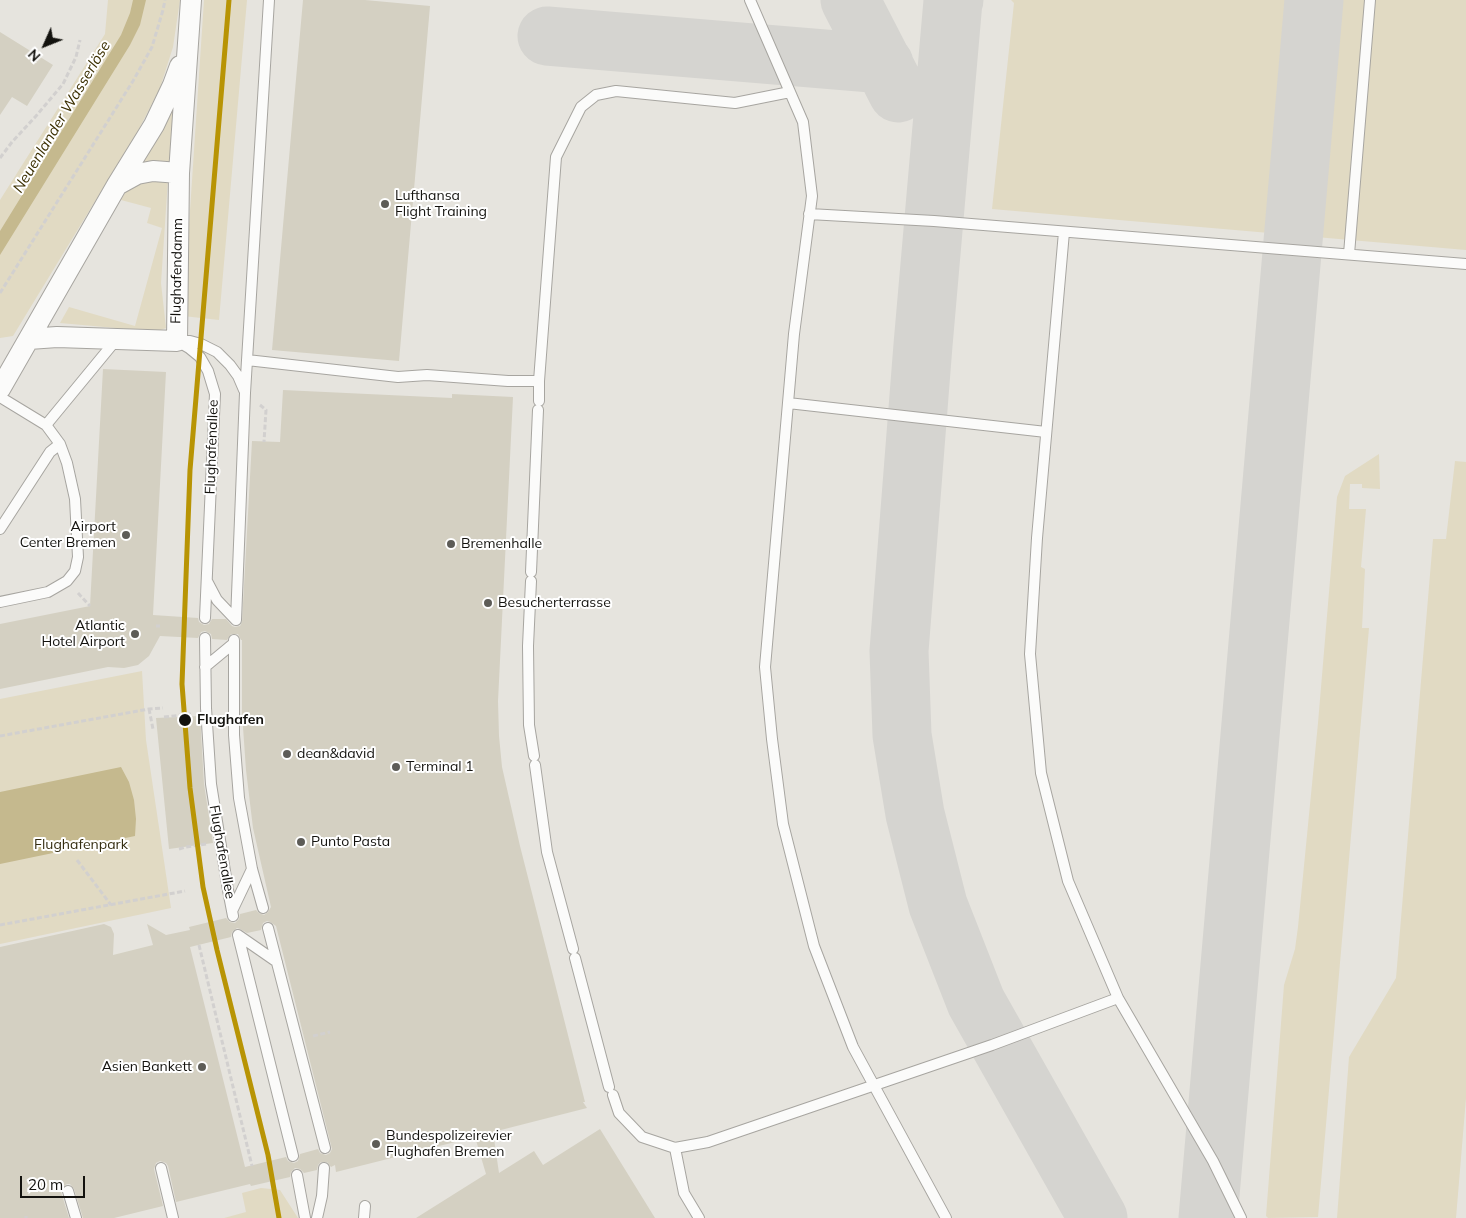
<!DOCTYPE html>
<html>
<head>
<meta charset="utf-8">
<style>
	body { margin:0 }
	#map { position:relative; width:1466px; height:1218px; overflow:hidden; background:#e6e4de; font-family:Mulish,sans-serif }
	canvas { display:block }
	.north { position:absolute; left:20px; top:20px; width:50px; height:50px; -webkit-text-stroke:4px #fff; paint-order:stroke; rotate:226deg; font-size:14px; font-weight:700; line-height:20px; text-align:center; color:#13120e }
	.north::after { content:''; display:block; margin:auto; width:18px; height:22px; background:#13120e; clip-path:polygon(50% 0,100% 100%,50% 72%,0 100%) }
	.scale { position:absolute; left:20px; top:1176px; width:65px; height:22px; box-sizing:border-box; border:2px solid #13120e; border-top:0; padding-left:6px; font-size:15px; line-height:18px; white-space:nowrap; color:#13120e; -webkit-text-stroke:4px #fff; paint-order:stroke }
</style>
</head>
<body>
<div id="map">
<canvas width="1466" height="1218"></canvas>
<div class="north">N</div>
<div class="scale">20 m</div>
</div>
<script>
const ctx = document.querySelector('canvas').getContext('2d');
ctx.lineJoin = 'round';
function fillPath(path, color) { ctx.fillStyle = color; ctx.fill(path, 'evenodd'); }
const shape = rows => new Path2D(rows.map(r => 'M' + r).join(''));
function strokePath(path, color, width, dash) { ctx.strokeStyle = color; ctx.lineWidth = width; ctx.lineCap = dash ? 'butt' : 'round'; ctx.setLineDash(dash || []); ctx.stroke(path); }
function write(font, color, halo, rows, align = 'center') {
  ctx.font = font + ' Mulish,sans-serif'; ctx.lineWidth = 4; ctx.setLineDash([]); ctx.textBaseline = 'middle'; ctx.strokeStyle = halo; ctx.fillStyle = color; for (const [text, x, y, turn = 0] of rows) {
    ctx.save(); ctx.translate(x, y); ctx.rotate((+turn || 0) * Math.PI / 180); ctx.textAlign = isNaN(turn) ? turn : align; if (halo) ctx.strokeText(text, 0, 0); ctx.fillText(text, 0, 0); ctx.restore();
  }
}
fillPath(shape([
	[108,0,180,0,173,47,160,88,139,129,13,336,0,338,0,200,105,34],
	[204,0,247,0,219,320,183,316],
	[1011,0,1466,0,1466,250,992,209,1014,3],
	[178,93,169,165,138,166],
	[168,179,161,283,166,328,158,331,149,331,60,323,69,307,135,326,162,228,147,223,151,208,121,200,131,183],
	[1379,454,1380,489,1362,488,1362,484,1350,484,1349,509,1366,509,1361,567,1365,569,1362,628,1369,628,1318,1217,1268,1218,1266,1216,1284,985,1295,949,1298,927,1318,723,1337,497,1345,476],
	[1455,461,1466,462,1466,1098,1456,1218,1337,1218,1349,1057,1396,978,1433,539,1446,539],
	[142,671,146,740,171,908,0,944,0,699],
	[261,1188,280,1190,298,1218,224,1218,246,1212,242,1193]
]), '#e1dac3');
fillPath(shape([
	[133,0,146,0,140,25,130,45,0,255,0,231,121,35,130,13],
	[121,767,129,782,134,800,136,819,135,836,0,864,0,792]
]), '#c5b98e');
strokePath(shape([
	[850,0,898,93],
	[954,0,953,1,923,345,899,651,902,735,915,814,938,905,976,1002,1098,1218],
	[547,36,884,64],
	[1208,1218,1314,0]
]), '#d5d4d0', 59);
fillPath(shape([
	[303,0,365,0,430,6,399,361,272,350],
	[0,32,53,65,27,106,12,97,0,115],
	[103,369,166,372,153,615,198,618,199,622,204,625,209,624,212,619,226,619,232,626,235,627,240,626,242,622,252,441,280,442,283,390,452,398,452,394,513,397,498,701,499,736,502,767,520,846,585,1102,583,1102,587,1108,493,1132,499,1173,534,1151,543,1165,600,1129,655,1218,416,1218,486,1174,475,1137,336,1172,335,1165,331,1167,327,1162,321,1162,318,1165,317,1170,304,1173,300,1169,295,1168,291,1172,290,1177,251,1186,250,1184,176,1202,168,1166,166,1163,160,1161,156,1163,154,1169,163,1206,114,1218,83,1218,74,1189,70,1184,67,1184,63,1187,61,1192,69,1218,0,1218,0,947,104,924,111,927,114,934,113,955,153,945,147,924,166,935,190,930,189,927,226,918,230,922,235,923,239,919,240,914,256,910,259,913,264,915,268,912,271,907,253,828,246,770,242,713,242,640,241,640,238,634,231,634,227,640,212,639,211,634,205,631,201,632,198,638,160,636,149,656,138,665,124,668,108,667,0,689,0,624,90,606],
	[267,921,270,922,276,926,332,1149,330,1153,326,1155,320,1153,318,1149,300,1154,298,1161,294,1163,288,1161,286,1157,245,1167,190,947,231,937,232,932,237,928,240,929,247,933,261,930,263,923],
	[200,716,204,784,213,843,169,849,156,718]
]), '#d4d0c2');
const service = shape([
	[750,0,803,122,812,196,794,334,765,667,772,739,783,824,814,946,853,1047,946,1218],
	[809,214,934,221,1466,264],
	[1064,232,1037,538,1030,654,1041,773,1068,881,1118,998,1213,1161,1241,1218],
	[1349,254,1370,0],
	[177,341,189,348,200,357,208,371,215,394,205,618],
	[178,341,190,341,201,344,217,352,230,365,238,376,244,390],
	[247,360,398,377,427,375,508,381,539,381],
	[0,397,46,425,60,444,67,463,75,499,78,557,75,571,67,581,48,592,0,602],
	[539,401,539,381,556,157,581,107,596,95,616,91,735,103,790,92],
	[788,403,1046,432],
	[46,425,116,340],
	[0,529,50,452,60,444],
	[531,572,538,410],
	[207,581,217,600,236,620],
	[531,581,528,646,529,725,534,756],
	[236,620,245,393,269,0],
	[205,638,206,708,211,784,228,890,233,916],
	[234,640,234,735,239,798,252,869,263,908],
	[205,667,234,643],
	[535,765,547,852,573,949],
	[232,911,252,869],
	[268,928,325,1148],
	[238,935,293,1156],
	[238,935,277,962],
	[575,958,609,1087],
	[613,1095,619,1113,642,1137,675,1148,708,1142,992,1045,1118,998],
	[675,1148,684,1193,699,1218],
	[161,1168,173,1218],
	[297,1175,305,1218],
	[68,1191,76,1218],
	[317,1218,322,1196,324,1168],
	[364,1218,365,1206]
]);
const minor = shape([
	[117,185,137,174,153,171,179,173],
	[29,339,57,337,177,341,179,173,191,0],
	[0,389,117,185,154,125,173,85,180,66]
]);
strokePath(service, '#a7a5a0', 12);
strokePath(minor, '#a7a5a0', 22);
strokePath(shape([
	[0,158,12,142,36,116,63,84,76,57,80,40],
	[0,293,133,81,152,47,163,10,165,0],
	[260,405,266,410,264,442],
	[78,593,90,606],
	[156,626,160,626],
	[149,709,153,729],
	[164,717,191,714],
	[0,736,149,709,163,708],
	[179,849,186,847,206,844],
	[77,860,111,905],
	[0,925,185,891],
	[199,945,252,1166],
	[313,1036,330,1032],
	[26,1216,26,1218]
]), '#d2d0cf', 3, [5, 2.5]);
strokePath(service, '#fbfbfa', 10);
strokePath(minor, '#fbfbfa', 20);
strokePath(shape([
	[229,0,190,470,182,684,190,788,203,887,217,950,268,1155,279,1218]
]), '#b89404', 5);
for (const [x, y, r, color] of [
	[385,204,5,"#5d5c57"],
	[126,535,5,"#5d5c57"],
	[451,544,5,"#5d5c57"],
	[488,603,5,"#5d5c57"],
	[135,634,5,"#5d5c57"],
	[185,720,7,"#13120e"],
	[287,754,5,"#5d5c57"],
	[396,767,5,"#5d5c57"],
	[301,842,5,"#5d5c57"],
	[202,1067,5,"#5d5c57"],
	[376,1144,5,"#5d5c57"]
]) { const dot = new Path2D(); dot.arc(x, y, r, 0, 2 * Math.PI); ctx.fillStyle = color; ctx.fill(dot); strokePath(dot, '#fff', 2); }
write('14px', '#13120e', '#fff', [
	["Lufthansa",395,196],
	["Flight Training",395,212],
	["Airport",116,527,"right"],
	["Center Bremen",116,543,"right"],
	["Bremenhalle",461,544],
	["Besucherterrasse",498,603],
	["Atlantic",125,626,"right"],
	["Hotel Airport",125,642,"right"],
	["dean&david",297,754],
	["Terminal 1",406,767],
	["Punto Pasta",311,842],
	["Asien Bankett",192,1067,"right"],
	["Bundespolizeirevier",386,1136],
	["Flughafen Bremen",386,1152]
], 'left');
write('14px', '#13120e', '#fff', [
	["Flughafendamm",177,271,-89],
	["Flughafenallee",212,447,-88],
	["Flughafenallee",222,852,80]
]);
write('bold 14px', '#13120e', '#fff', [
	["Flughafen",197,720]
], 'left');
write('14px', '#342c10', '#fff', [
	["Flughafenpark",81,845]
]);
write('italic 15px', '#3b2f00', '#fff', [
	["Neuenlander Wasserlöse",62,117,-59]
]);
</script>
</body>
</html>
